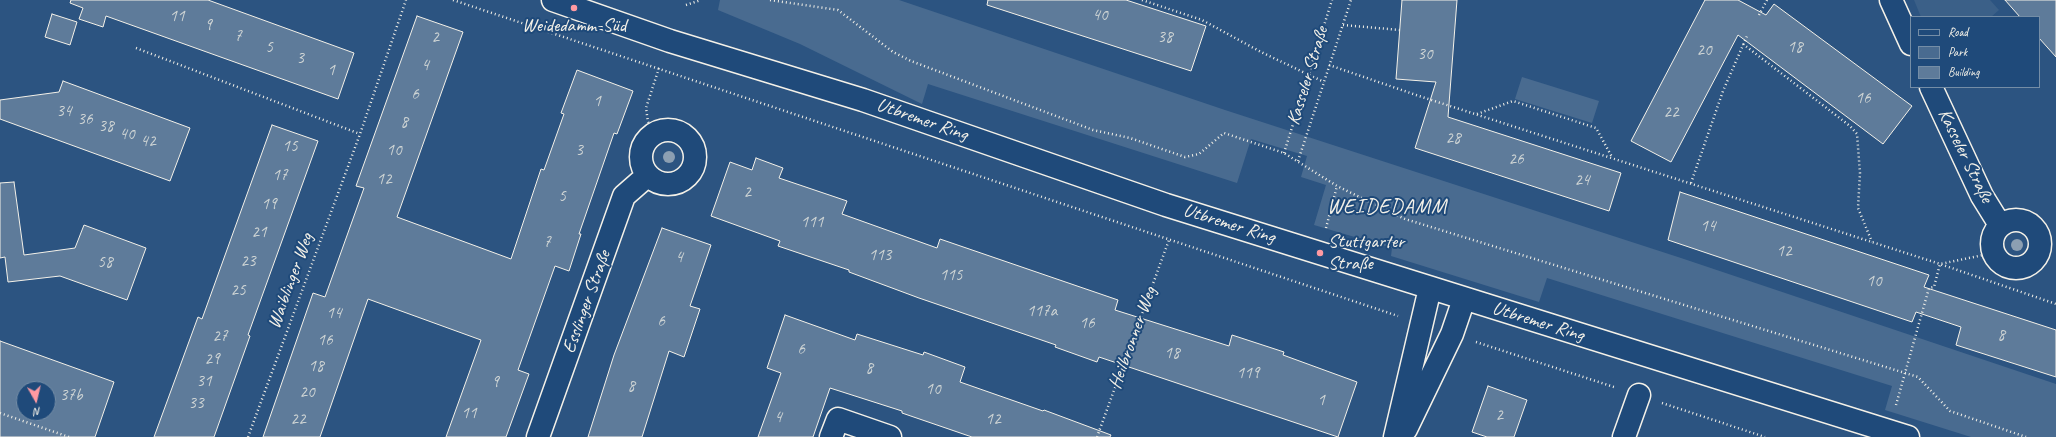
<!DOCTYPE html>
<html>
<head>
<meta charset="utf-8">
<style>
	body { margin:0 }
	#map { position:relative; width:2056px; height:437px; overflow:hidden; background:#2c5481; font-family:Caveat,sans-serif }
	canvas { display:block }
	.legend { position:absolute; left:1910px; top:16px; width:130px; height:72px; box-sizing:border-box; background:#1f4a7a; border:1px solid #748da6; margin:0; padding:5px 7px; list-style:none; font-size:12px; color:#f4f1e8 }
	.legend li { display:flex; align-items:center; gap:8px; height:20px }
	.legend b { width:20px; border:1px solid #748da6 }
	.north { position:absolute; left:16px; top:381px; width:40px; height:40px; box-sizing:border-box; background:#1f4a7a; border:1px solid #748da6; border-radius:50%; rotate:172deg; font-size:11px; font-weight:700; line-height:16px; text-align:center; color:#f4f1e8 }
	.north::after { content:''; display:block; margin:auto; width:14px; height:18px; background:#ff9aa2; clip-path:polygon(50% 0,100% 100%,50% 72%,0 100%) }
</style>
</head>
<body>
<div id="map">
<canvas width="2056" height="437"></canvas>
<ul class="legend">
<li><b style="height:5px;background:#1f4a7a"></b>Road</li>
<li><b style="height:11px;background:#496b90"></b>Park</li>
<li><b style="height:11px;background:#5e7b9a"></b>Building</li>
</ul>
<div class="north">N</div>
</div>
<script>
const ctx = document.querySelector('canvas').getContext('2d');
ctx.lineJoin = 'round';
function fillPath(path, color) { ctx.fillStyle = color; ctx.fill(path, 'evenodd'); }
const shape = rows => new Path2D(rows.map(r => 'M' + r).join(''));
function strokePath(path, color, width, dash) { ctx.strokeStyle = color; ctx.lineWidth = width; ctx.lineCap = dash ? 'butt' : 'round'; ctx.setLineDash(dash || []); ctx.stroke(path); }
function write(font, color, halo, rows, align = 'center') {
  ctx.font = font + ' Caveat,sans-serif'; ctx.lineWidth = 4; ctx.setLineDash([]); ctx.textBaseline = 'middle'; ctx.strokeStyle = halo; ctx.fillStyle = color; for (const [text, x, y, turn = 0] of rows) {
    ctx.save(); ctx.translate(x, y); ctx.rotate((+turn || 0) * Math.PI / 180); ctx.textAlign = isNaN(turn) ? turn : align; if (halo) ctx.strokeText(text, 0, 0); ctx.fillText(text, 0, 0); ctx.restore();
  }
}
fillPath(shape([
	[1914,0,1990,0,1999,10,1991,17,1921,17]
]), '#3b6088');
fillPath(shape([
	[720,0,899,0,1225,110,1681,258,2056,384,2056,437,1971,437,1885,410,1892,386,1547,278,1539,302,1391,256,1392,248,1314,225,1326,185,1301,177,1307,156,1251,139,1237,183,928,84,922,104,800,44,718,10],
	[1522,77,1599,101,1592,123,1515,99]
]), '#496b90');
const building = shape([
	[71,0,208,0,354,53,338,99,106,16,103,27,79,19,83,8,70,3,71,0],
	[988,0,1126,0,1206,26,1191,71,987,5,988,0],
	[1402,0,1457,0,1448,117,1621,173,1609,211,1415,148,1436,82,1396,79,1402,0],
	[1705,0,1738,0,1766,15,1774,4,1912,106,1883,144,1738,35,1671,162,1631,141,1705,0],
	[2005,0,2056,0,2056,57,2039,38,2039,17,2020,17,2005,0],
	[52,14,77,22,70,45,45,37,52,14],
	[417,16,463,32,397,217,511,259,541,169,544,170,564,114,561,113,577,70,633,91,617,134,614,133,579,234,581,234,569,271,555,266,518,370,529,374,506,437,446,437,481,340,368,299,320,437,263,437,313,293,325,297,364,188,356,186,417,16],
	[63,81,190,128,170,181,0,119,0,100,59,92,63,81],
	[272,125,318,141,248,335,250,336,214,437,154,437,198,317,202,319,272,125],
	[756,158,783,168,779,178,847,201,842,214,937,248,940,239,1118,300,1115,310,1229,346,1232,335,1284,352,1283,355,1357,382,1338,437,1099,357,1097,362,1055,347,1056,345,919,298,849,272,849,270,778,246,780,241,711,216,730,162,752,170,756,158],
	[14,182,24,255,75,248,84,225,146,248,127,300,60,276,8,282,5,257,0,258,0,183,14,182],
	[1680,192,1929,275,1924,287,2056,330,2056,377,1956,345,1961,327,1916,312,1912,322,1668,240,1680,192],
	[662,228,711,245,690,306,700,309,684,357,669,351,642,437,588,437,614,355,662,228],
	[785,315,855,340,857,334,923,355,924,352,965,367,960,382,1043,411,1044,410,1111,435,1110,437,972,437,902,413,902,411,830,388,813,437,758,437,781,373,767,368,785,315],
	[0,341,114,382,95,437,0,437,0,341],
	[24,389,48,389,48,413,24,413,24,389],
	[1488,386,1527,400,1514,437,1487,437,1472,432,1488,386]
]);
fillPath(building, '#5e7b9a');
strokePath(building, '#f4f1e8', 1);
const minor = shape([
	[553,0,670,41,863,100,1166,205,1908,437],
	[1891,0,1911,44],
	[1931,87,1982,196,2000,225],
	'641 157a27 27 0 1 1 54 0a27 27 0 1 1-54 0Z',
	'1992 244a24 24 0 1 1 48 0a24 24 0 1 1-48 0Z',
	[1406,429,1452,334,1464,299],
	[538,437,624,196,648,175],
	[831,437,838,419,890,437],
	[1395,437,1430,288],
	[1624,437,1639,395]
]);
strokePath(minor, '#f4f1e8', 25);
strokePath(shape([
	[453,0,1398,316],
	[770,0,838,10,893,52,911,61,1093,130,1130,138,1185,157,1199,154,1224,133,1284,153,1337,186,1405,219,1918,377,1950,411,2026,437],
	[1142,0,1202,20,1261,52,1324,82],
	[686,5,701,0],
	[1759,15,1767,0],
	[1343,25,1400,30],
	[1743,44,1850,126,1857,134,1860,173,1858,208,1872,242],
	[136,48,360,134],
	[1329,65,1419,96,1940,264,2056,304],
	[1477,114,1513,101,1596,128,1612,157],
	[655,133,648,122,646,108,659,68],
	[1284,153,1332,0],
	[1298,161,1351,0],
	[1691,183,1723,91,1747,36],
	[1326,228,1337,186],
	[1476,342,1614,387],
	[1662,403,1765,437],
	[1896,405,1929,288,1934,287,1940,264,1993,253],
	[0,413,69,437],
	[248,437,360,134,406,0],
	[1097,437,1169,240]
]), '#f4f1e8', 2.5, [1, 3]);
strokePath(minor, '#1f4a7a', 22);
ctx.fillStyle = '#8c9fb2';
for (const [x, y] of [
	[669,157],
	[2017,245]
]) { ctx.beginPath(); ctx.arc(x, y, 6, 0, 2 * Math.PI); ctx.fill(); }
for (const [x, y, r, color] of [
	[574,8,4,"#ff9aa2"],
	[1320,253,4,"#ff9aa2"]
]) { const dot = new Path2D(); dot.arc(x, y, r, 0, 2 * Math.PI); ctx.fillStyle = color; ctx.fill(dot); strokePath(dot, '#1f4a7a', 1.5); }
write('17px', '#ced4d4', null, [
	["40",1100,16],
	["11",177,17],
	["9",208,26],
	["7",238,37],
	["2",435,38],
	["38",1165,38],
	["5",269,48],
	["18",1795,48],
	["20",1704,51],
	["30",1425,55],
	["3",300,59],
	["4",425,66],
	["1",331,71],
	["6",415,95],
	["16",1863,99],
	["1",597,102],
	["34",64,112],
	["22",1671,113],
	["36",85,120],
	["8",404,123],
	["38",106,127],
	["40",127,135],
	["28",1453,139],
	["42",148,142],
	["15",290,147],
	["10",394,151],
	["3",579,151],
	["26",1516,160],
	["17",280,176],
	["12",384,180],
	["24",1582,181],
	["2",747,193],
	["5",562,197],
	["19",269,205],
	["111",812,223],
	["14",1708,227],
	["21",259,233],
	["7",547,243],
	["12",1784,252],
	["113",880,256],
	["4",679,258],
	["23",248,262],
	["58",105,263],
	["115",951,276],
	["10",1874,282],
	["25",238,291],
	["117a",1042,312],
	["14",334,314],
	["6",661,322],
	["16",1087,324],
	["8",2001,336],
	["27",220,337],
	["16",325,341],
	["6",801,350],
	["18",1172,354],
	["29",212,360],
	["18",316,367],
	["8",869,369],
	["119",1248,374],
	["31",204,382],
	["9",495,383],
	["8",631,387],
	["10",933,390],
	["20",307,393],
	["37b",71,396],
	["1",1321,401],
	["33",196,404],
	["11",469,414],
	["2",1499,416],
	["4",778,418],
	["22",298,420],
	["12",993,420]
]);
write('19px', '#f4f1e8', '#1f4a7a', [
	["Weidedamm-Süd",574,26],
	["Stuttgarter",1328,242,"left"],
	["Straße",1328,264,"left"]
]);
write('19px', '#f4f1e8', '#1f4a7a', [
	["Kasseler Straße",1308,76,-73],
	["Utbremer Ring",922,120,19],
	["Kasseler Straße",1965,156,64],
	["Utbremer Ring",1229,224,17],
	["Waiblinger Weg",291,281,-70],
	["Esslinger Straße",587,302,-70],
	["Utbremer Ring",1538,322,17],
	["Heilbronner Weg",1133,338,-70]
]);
ctx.letterSpacing = '1px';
write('21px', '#f4f1e8', '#1f4a7a', [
	["WEIDEDAMM",1387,207]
]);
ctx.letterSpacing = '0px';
</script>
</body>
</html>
